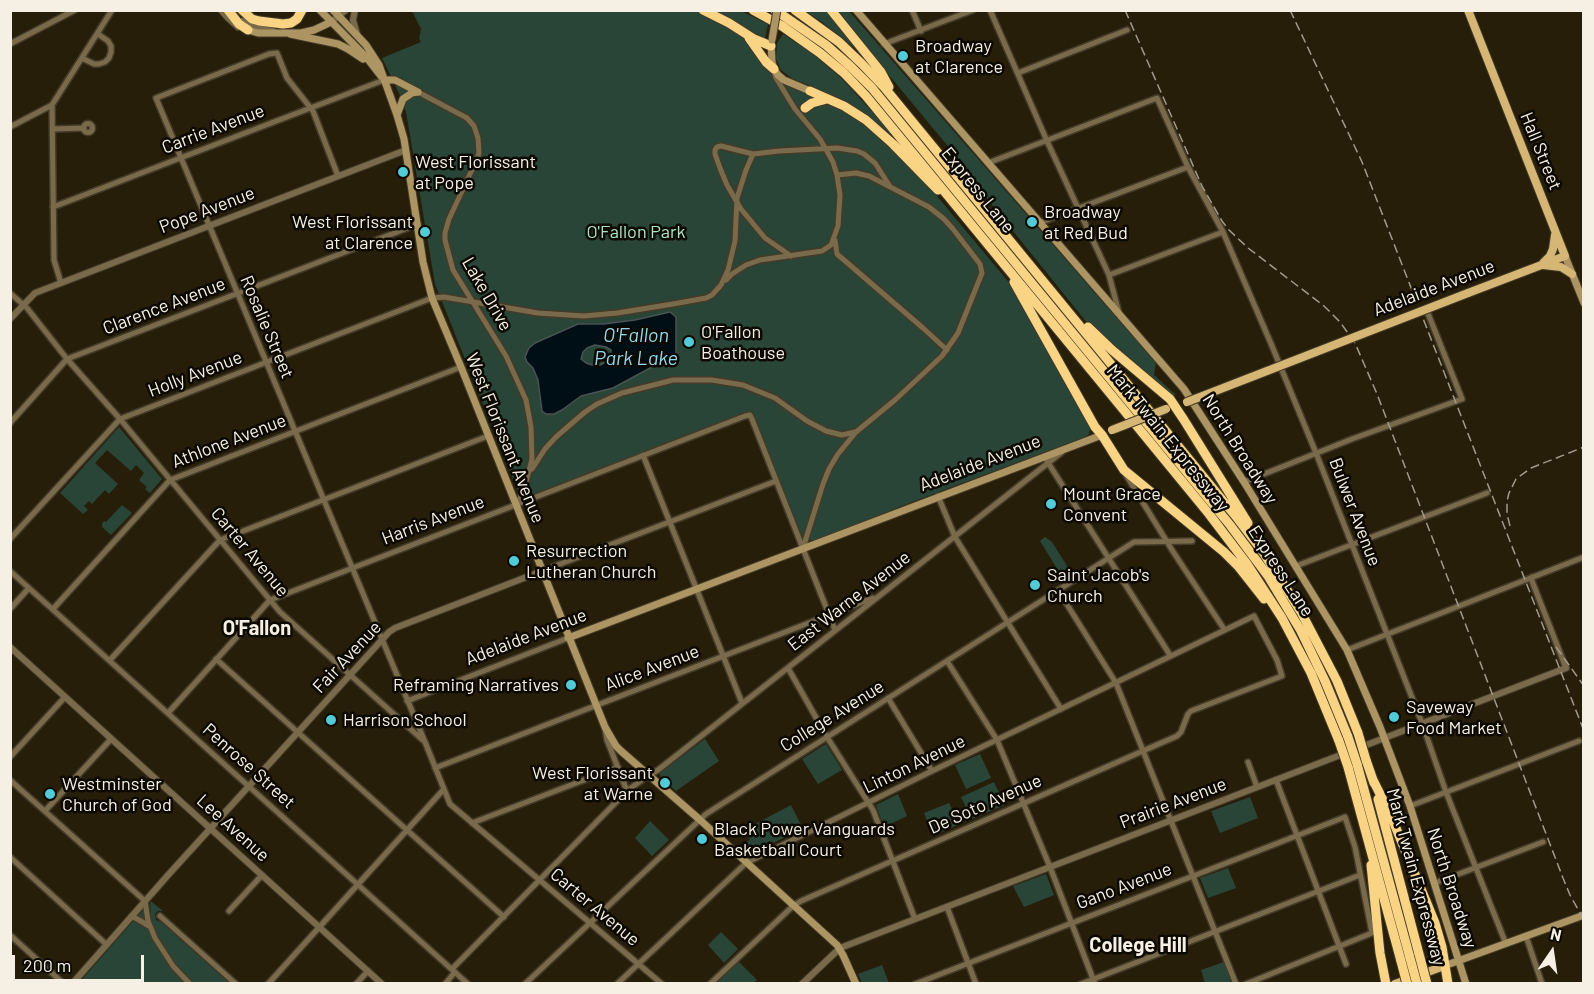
<!DOCTYPE html>
<html>
<head>
<meta charset="utf-8">
<style>
	body { margin:0 }
	#map { position:relative; width:1594px; height:994px; overflow:hidden; background:#271e0a; font-family:Barlow,sans-serif }
	canvas { display:block }
	.frame { position:absolute; inset:0; border:12px solid #f5f0e3; pointer-events:none }
	.north { position:absolute; left:1522px; top:922px; width:60px; height:60px; -webkit-text-stroke:4px #0c0903; paint-order:stroke; rotate:13deg; font-size:16px; font-weight:700; line-height:24px; text-align:center; color:#f5f0e3 }
	.north::after { content:''; display:block; margin:auto; width:21px; height:27px; background:#f5f0e3; clip-path:polygon(50% 0,100% 100%,50% 72%,0 100%) }
	.scale { position:absolute; left:12px; top:955px; width:132px; height:27px; box-sizing:border-box; border:3px solid #f5f0e3; border-top:0; padding-left:8px; font-size:18px; line-height:21px; white-space:nowrap; color:#f5f0e3; -webkit-text-stroke:4px #0c0903; paint-order:stroke }
</style>
</head>
<body>
<div id="map">
<canvas width="1594" height="994"></canvas>
<div class="frame"></div>
<div class="north">N</div>
<div class="scale">200 m</div>
</div>
<script>
const ctx = document.querySelector('canvas').getContext('2d');
ctx.lineJoin = 'round';
function fillPath(path, color) { ctx.fillStyle = color; ctx.fill(path, 'evenodd'); }
const shape = rows => new Path2D(rows.map(r => 'M' + r).join(''));
function strokePath(path, color, width, dash) { ctx.strokeStyle = color; ctx.lineWidth = width; ctx.lineCap = dash ? 'butt' : 'round'; ctx.setLineDash(dash || []); ctx.stroke(path); }
function write(font, color, halo, rows, align = 'center') {
  ctx.font = font + ' Barlow,sans-serif'; ctx.lineWidth = 5; ctx.setLineDash([]); ctx.textBaseline = 'middle'; ctx.strokeStyle = halo; ctx.fillStyle = color; for (const [text, x, y, turn = 0] of rows) {
    ctx.save(); ctx.translate(x, y); ctx.rotate((+turn || 0) * Math.PI / 180); ctx.textAlign = isNaN(turn) ? turn : align; if (halo) ctx.strokeText(text, 0, 0); ctx.fillText(text, 0, 0); ctx.restore();
  }
}
fillPath(shape([
	[698,10,721,21,743,36,766,65,773,77,788,86,837,106,872,129,926,183,1012,286,1091,424,1089,434,1085,437,912,502,815,541,809,540,801,534,751,411,532,495,517,489,435,284,406,112,399,93,382,58,421,42,419,38,421,29,412,11],
	[707,11,741,11,768,24,765,38,764,40],
	[805,11,826,11,860,50,858,51,822,22],
	[836,11,849,11,1156,363,1154,375,1176,395,1172,395,1088,324,988,200,951,150],
	[783,34,813,54,842,79,885,126,918,167,892,140,809,85,793,79,781,70,776,58,777,43],
	[119,427,162,479,150,493,145,489,147,487,139,480,144,473,136,465,131,471,107,450,95,463,118,484,109,494,105,490,92,504,89,501,84,506,88,510,83,514,60,493],
	[122,505,132,513,111,535,102,527,102,524,104,521,106,522],
	[1045,537,1052,542,1072,574,1064,580,1040,541],
	[705,739,719,761,676,791,660,776,660,773],
	[826,744,842,770,818,784,802,759],
	[980,754,991,778,966,789,955,765],
	[994,782,1005,805,972,819,961,797],
	[898,794,907,816,884,827,876,805],
	[1250,797,1258,818,1220,833,1211,811],
	[949,803,960,824,933,836,924,813],
	[791,805,803,829,747,855,737,847,750,840,744,830],
	[650,821,669,840,652,856,635,838],
	[1228,868,1236,888,1208,898,1200,878],
	[1046,874,1054,895,1024,907,1013,886],
	[150,902,152,902,163,911,158,911,155,914,156,920,161,922,229,983,78,984,142,911,151,916],
	[721,932,738,949,724,963,708,945],
	[738,961,757,980,753,983,714,984],
	[1224,962,1232,981,1230,981,1230,983,1205,983,1201,970],
	[882,965,889,983,862,983,858,974]
]), '#294537');
const water = shape([
	[670,312,676,317,676,357,665,360,613,388,581,396,562,410,554,414,546,414,542,411,538,380,533,368,527,362,525,357,529,348,535,343,578,324,604,324,635,320,670,312],
	[595,345,606,347,611,350,611,355,608,361,600,365,592,365,586,363,581,359,583,352,587,348,595,345]
]);
fillPath(water, '#000f15');
strokePath(water, '#4a5253', 1.5);
const minor = shape([
	[912,10,921,31],
	[990,10,1047,141,1109,275,1119,313],
	[10,44,75,10],
	[884,44,973,10],
	[82,58,94,64,99,64,105,62,109,58,111,52,111,46,108,41,98,34],
	[1018,73,1127,30],
	[418,92,467,118,474,126,478,138,479,153,477,159,449,219,445,233,445,240,453,270,506,356,526,400,531,427,532,459,524,490,517,504],
	'83.5 128a4.5 4.5 0 1 1 9 0a4.5 4.5 0 1 1-9 0Z',
	[10,127,52,105],
	[54,129,84,128],
	[988,163,1157,98,1188,167,1223,232,1272,346,1316,453,1422,723,1446,792,1506,944],
	[338,176,313,111,287,78,277,53,269,54,156,98,425,742],
	[53,207,279,120,384,80],
	[1039,223,1188,167],
	[835,240,837,254,923,328,947,350],
	[791,256,765,238,741,209,727,185,720,168,715,154,715,150,717,147,721,146,753,154,779,151,837,148,857,151,864,154,875,163,889,185],
	[1109,275,1223,232],
	[726,280,732,274,746,265,760,260,822,251,831,245,838,226,840,195,837,175,833,162,820,139,795,109,776,78,774,71],
	[61,283,54,260,52,105,112,10],
	[10,293,27,308,67,359,120,419,280,612,425,742,450,804,662,984],
	[10,423,67,359,418,224],
	[643,455,742,703],
	[1047,461,1170,655],
	[532,469,545,449,556,437,585,412,597,404,622,393,673,380,712,380,743,385,775,398,807,421,826,431,842,435,855,432],
	[1126,475,1172,550,1224,629],
	[1244,482,1352,439,1462,399,1427,311,1424,312],
	[938,496,955,537,1061,709],
	[10,539,120,419,432,298,444,297,538,313,584,316,617,313,673,304,706,298,712,295,721,285,728,270,735,241,737,198,746,170,753,154],
	[803,548,823,484,829,469,838,454,856,432,895,400,942,356,958,333,982,273,980,264,953,229,944,219,929,207,869,176,856,173,837,175],
	[1296,566,1487,493],
	[10,571,468,984],
	[542,571,776,481],
	[1532,577,1532,581,1566,668],
	[1058,590,1116,683,1236,984],
	[10,609,29,588],
	[53,609,170,480,461,367],
	[1347,650,1584,557],
	[216,659,504,917],
	[110,660,220,540,488,436],
	[947,661,997,740,1050,867,1095,984],
	[788,668,827,737,873,810,915,919],
	[888,698,932,771],
	[407,701,568,638],
	[168,713,270,600,745,416,750,415,752,419,835,630],
	[605,729,607,740,627,791],
	[10,757,65,697],
	[1248,762,1257,787],
	[435,768,873,598],
	[10,780,145,901,148,921,155,938,173,966,190,984],
	[1276,780,1346,964],
	[1410,806,1579,741],
	[45,811,111,739],
	[472,823,618,767],
	[10,857,107,945],
	[1435,883,1543,842],
	[947,907,976,984],
	[229,911,262,875],
	[132,916,149,926],
	[160,916,236,984],
	[10,935,64,984],
	[1526,936,1542,984],
	[452,969,627,791,643,779,658,770,1062,452],
	[268,984,444,789],
	[356,984,368,971],
	[445,984,455,972],
	[525,984,706,814,1134,542,1192,541],
	[617,984,746,863,932,771,1254,616,1277,660,1282,676,1191,711,1188,714,1181,732,1177,736,801,901,793,906,710,984],
	[915,984,1345,817,1355,847,1372,933,1246,984],
	[1081,984,1360,875]
]);
const tertiary = shape([
	[221,10,227,17,238,27],
	[355,10,353,20,357,34],
	[243,21,252,27,273,31],
	[331,22,346,10],
	[10,319,35,293,406,150],
	[10,647,382,984],
	[72,984,169,874,389,632,395,628,542,571],
	[802,984,840,948,1566,668]
]);
const secondary = shape([
	[320,10,367,58,381,76],
	[333,10,366,45,379,65,397,115,404,139,423,262,432,298,461,367,605,727,616,746,621,751,699,819,837,945,843,955,856,984],
	[856,10,1184,389,1244,482,1347,650,1380,727,1410,806,1466,984],
	[248,30,258,33,301,33,314,30,331,22],
	[290,34,338,44,348,49,363,59],
	[771,43,772,62,774,69,778,75,784,80,810,91],
	[384,80,395,80,418,92],
	[397,115,403,99,412,93,418,92],
	[1565,256,1584,303],
	[568,638,1102,435],
	[1444,966,1584,915]
]);
const primary = shape([
	[1468,10,1565,256,1468,293],
	[1543,263,1550,256,1553,249,1555,235],
	[1543,265,1561,267,1572,274],
	[1395,984,1444,966]
]);
const motorway = shape([
	[228,10,239,24,248,30],
	[242,10,252,19,259,21,283,24,291,23,297,19,302,10],
	[703,10,729,23,754,39,771,46],
	[753,10,782,26,820,53,844,73,866,96,1209,514,1247,564,1282,618,1311,673,1339,741],
	[775,10,826,45,850,66,872,88,1230,525,1268,576,1301,631,1325,681,1348,737],
	[795,10,839,42,862,64,884,87,1238,519,1263,552,1301,612,1337,681,1358,733],
	[831,10,881,72,889,87],
	[749,38,766,62,774,69],
	[810,91,844,106,866,120,893,144,938,190],
	[805,108,812,103,827,99],
	[1014,282,1095,427,1102,435,1124,470,1224,552,1238,566,1264,599],
	[1088,327,1112,350,1170,399,1184,420,1248,523],
	[1366,760,1374,783],
	[1357,764,1410,958],
	[1348,767,1401,961],
	[1373,780,1391,816,1435,923,1442,947,1448,984],
	[1378,799,1419,954],
	[1371,865,1380,953,1386,984]
]);
strokePath(minor, '#443b28', 8);
strokePath(tertiary, '#443b28', 8);
strokePath(secondary, '#443b28', 9);
strokePath(primary, '#443b28', 10);
strokePath(motorway, '#443b28', 11);
strokePath(minor, '#796a4c', 5);
strokePath(tertiary, '#796a4c', 6);
strokePath(secondary, '#ac9563', 7);
strokePath(primary, '#d5b675', 8);
strokePath(motorway, '#f9d485', 9);
strokePath(shape([
	[1125,10,1202,186,1222,221,1229,230,1248,248,1324,306,1340,322,1355,343,1377,394,1563,878,1570,895,1584,920],
	[1290,10,1362,162,1584,731],
	[1510,526,1507,514,1507,501,1509,493,1516,479,1531,468,1584,447],
	[1556,647,1584,686]
]), '#a19a8a', 1.5, [9, 4.5]);
const secondaryBridge = shape([
	[772,40,777,10]
]);
const primaryBridge = shape([
	[1187,402,1468,293],
	[1112,430,1166,409]
]);
const motorwayBridge = shape([
	[1358,733,1366,760],
	[1348,737,1357,764],
	[1339,741,1348,767],
	[1419,954,1427,984],
	[1410,958,1417,984],
	[1401,961,1407,984]
]);
strokePath(secondaryBridge, '#443b28', 9, []);
strokePath(primaryBridge, '#443b28', 10, []);
strokePath(motorwayBridge, '#443b28', 11, []);
strokePath(secondaryBridge, '#ac9563', 7);
strokePath(primaryBridge, '#d5b675', 8);
strokePath(motorwayBridge, '#f9d485', 9);
for (const [x, y, r, color] of [
	[903,56,6,"#52cbd8"],
	[403,172,6,"#52cbd8"],
	[1032,222,6,"#52cbd8"],
	[425,232,6,"#52cbd8"],
	[689,342,6,"#52cbd8"],
	[1051,504,6,"#52cbd8"],
	[514,561,6,"#52cbd8"],
	[1035,585,6,"#52cbd8"],
	[571,685,6,"#52cbd8"],
	[1394,717,6,"#52cbd8"],
	[331,720,6,"#52cbd8"],
	[665,783,6,"#52cbd8"],
	[50,794,6,"#52cbd8"],
	[702,839,6,"#52cbd8"]
]) { const dot = new Path2D(); dot.arc(x, y, r, 0, 2 * Math.PI); ctx.fillStyle = color; ctx.fill(dot); strokePath(dot, '#0c0903', 2); }
write('18px', '#f5f0e3', '#0c0903', [
	["Broadway",915,46],
	["at Clarence",915,67],
	["West Florissant",415,162],
	["at Pope",415,183],
	["Broadway",1044,212],
	["at Red Bud",1044,233],
	["West Florissant",413,222,"right"],
	["at Clarence",413,243,"right"],
	["O'Fallon",701,332],
	["Boathouse",701,353],
	["Mount Grace",1063,494],
	["Convent",1063,515],
	["Resurrection",526,551],
	["Lutheran Church",526,572],
	["Saint Jacob's",1047,575],
	["Church",1047,596],
	["Reframing Narratives",559,685,"right"],
	["Saveway",1406,707],
	["Food Market",1406,728],
	["Harrison School",343,720],
	["West Florissant",653,773,"right"],
	["at Warne",653,794,"right"],
	["Westminster",62,784],
	["Church of God",62,805],
	["Black Power Vanguards",714,829],
	["Basketball Court",714,850]
], 'left');
write('18px', '#f5f0e3', '#0c0903', [
	["Carrie Avenue",213,129,-21],
	["Hall Street",1541,151,68],
	["Express Lane",978,190,51],
	["Pope Avenue",207,210,-21],
	["Adelaide Avenue",1434,288,-21],
	["Lake Drive",487,294,60],
	["Clarence Avenue",164,306,-21],
	["Rosalie Street",267,327,67],
	["Holly Avenue",195,374,-21],
	["West Florissant Avenue",505,438,68],
	["Mark Twain Expressway",1168,438,51],
	["Athlone Avenue",229,441,-21],
	["North Broadway",1240,449,58],
	["Adelaide Avenue",980,463,-21],
	["Bulwer Avenue",1355,512,69],
	["Harris Avenue",433,520,-21],
	["Carter Avenue",250,552,50],
	["Express Lane",1281,571,57],
	["East Warne Avenue",849,601,-38],
	["Adelaide Avenue",526,637,-21],
	["Fair Avenue",347,657,-47],
	["Alice Avenue",652,668,-21],
	["College Avenue",832,716,-32],
	["Linton Avenue",914,764,-26],
	["Penrose Street",249,766,42],
	["Prairie Avenue",1173,803,-21],
	["De Soto Avenue",985,804,-24],
	["Lee Avenue",233,828,42],
	["Mark Twain Expressway",1416,877,75],
	["Gano Avenue",1124,886,-21],
	["North Broadway",1452,888,72],
	["Carter Avenue",595,907,40]
]);
write('18px', '#a8e5c4', '#0c0903', [
	["O'Fallon Park",636,232]
]);
write('italic 20px', '#91d8ed', '#0c0903', [
	["O'Fallon",636,335],
	["Park Lake",636,358]
]);
write('bold 20px', '#f5f0e3', '#0c0903', [
	["O'Fallon",257,628],
	["College Hill",1138,945]
]);
</script>
</body>
</html>
